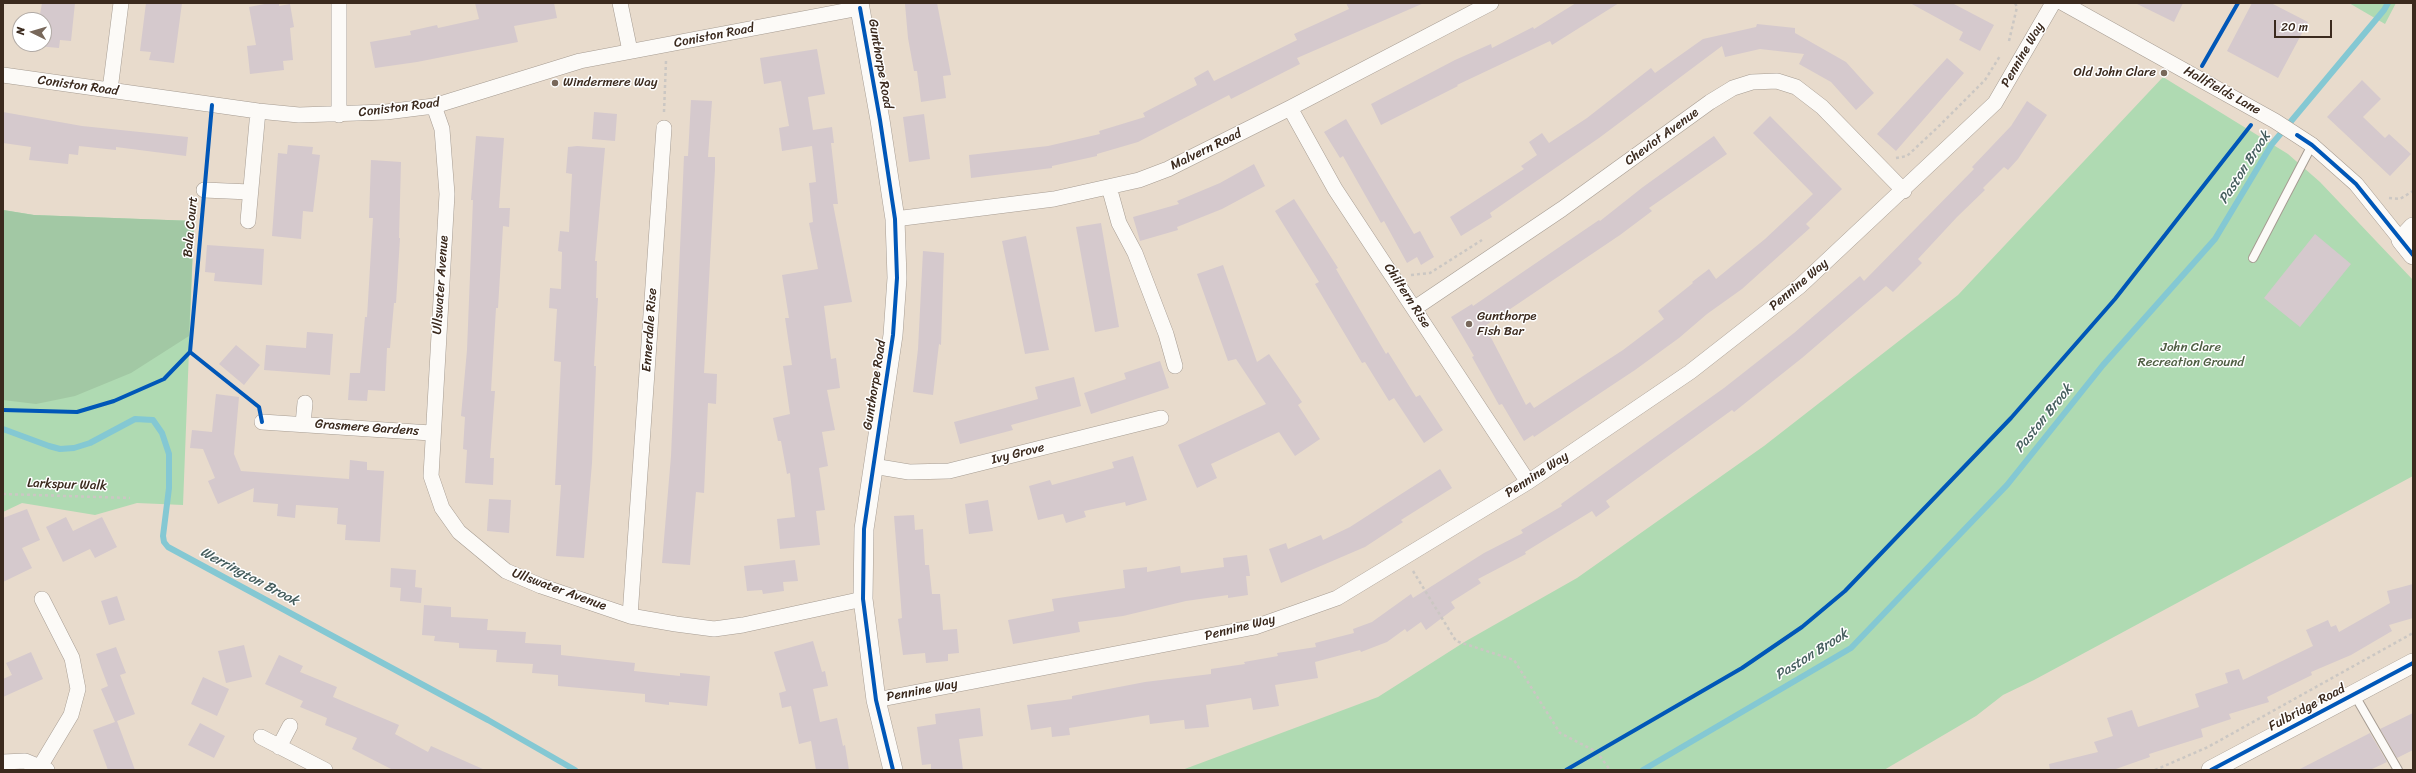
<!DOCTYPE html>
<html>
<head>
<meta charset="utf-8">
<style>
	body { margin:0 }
	#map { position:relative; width:2416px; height:773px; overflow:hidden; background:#e8dbcc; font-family:Sriracha,sans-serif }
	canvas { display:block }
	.frame { position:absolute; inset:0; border:4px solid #3b2a1e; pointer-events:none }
	.north { position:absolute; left:12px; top:12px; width:40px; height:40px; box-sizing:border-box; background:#fff; border:1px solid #b1aaa5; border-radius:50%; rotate:275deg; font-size:11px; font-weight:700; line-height:16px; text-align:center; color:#3b2a1e }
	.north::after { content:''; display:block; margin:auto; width:14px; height:18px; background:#78685b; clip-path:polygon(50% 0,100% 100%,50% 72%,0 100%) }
	.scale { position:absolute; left:2274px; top:20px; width:58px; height:18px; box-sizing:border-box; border:2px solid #3b2a1e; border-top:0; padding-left:5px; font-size:12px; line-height:14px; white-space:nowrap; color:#3b2a1e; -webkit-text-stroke:3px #fff; paint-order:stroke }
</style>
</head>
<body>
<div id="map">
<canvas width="2416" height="773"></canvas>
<div class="frame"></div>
<div class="north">N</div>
<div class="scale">20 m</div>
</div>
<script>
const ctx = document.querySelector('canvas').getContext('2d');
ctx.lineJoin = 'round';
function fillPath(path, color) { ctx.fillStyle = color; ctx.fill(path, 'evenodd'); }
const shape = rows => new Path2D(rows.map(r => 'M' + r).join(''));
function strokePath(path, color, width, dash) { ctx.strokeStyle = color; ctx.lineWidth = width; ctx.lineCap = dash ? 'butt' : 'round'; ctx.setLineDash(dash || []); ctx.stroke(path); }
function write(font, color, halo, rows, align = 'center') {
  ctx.font = font + ' Sriracha,sans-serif'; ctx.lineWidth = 3; ctx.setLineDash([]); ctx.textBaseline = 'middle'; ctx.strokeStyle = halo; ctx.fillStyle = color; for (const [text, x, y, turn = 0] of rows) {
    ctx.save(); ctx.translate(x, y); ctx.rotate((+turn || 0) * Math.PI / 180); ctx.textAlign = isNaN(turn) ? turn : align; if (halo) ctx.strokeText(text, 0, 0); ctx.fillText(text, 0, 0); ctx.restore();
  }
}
fillPath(shape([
	[2349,3,2396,3,2385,24],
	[2163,77,2288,154,2320,182,2413,280,2413,476,2034,680,2003,695,1976,716,1884,770,1182,770,1378,697,1466,641,1577,578,1764,446,1958,295],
	[3,210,34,215,194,221,183,505,137,503,95,515,22,503,3,512]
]), '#afdab2');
fillPath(shape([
	[3,210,34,215,194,221,189,336,131,373,75,396,36,404,3,400]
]), '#a2c8a4');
strokePath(shape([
	[3,429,49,446,60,449,74,448,90,443,135,419,153,420,162,433,169,454,169,488,163,536,164,542,168,547,488,720,575,770],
	[1643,770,1851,648,2007,485,2103,365,2215,239,2272,144,2384,10,2388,3]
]), '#84c8d3', 6);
fillPath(shape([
	[42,3,75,3,71,41,60,40,59,48,37,46,44,44,44,20,39,20],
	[146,3,182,3,174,63,149,60,151,52,140,51],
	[270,3,279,3,279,6,290,4,294,27,290,28,293,60,283,61,284,70,250,74,247,46,256,45,249,7],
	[475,3,554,3,557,18,514,26,518,42,417,62,375,68,370,42,411,35,410,31,437,25,438,28,479,19],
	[937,3,951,75,943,76,946,98,921,102,917,71,914,71,908,38,905,4],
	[1346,3,1424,3,1297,58,1300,64,1231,99,1229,95,1138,142,1097,154,1097,156,1052,166,1052,168,971,178,969,155,1048,146,1100,134,1099,131,1145,117,1143,113,1197,85,1194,78,1208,70,1214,81,1297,40,1294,34,1349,9],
	[1576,3,1619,3,1552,45,1550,41,1457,85,1458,86,1381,125,1371,104,1455,60,1491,44,1492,48,1533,27,1534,29],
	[1910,3,1952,3,1994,25,1980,51,1959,40,1963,32],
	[2135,3,2183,3,2174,22],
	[2252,3,2271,3,2308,22,2278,78,2227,51],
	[1757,24,1795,28,1795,33,1846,62,1874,93,1856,110,1831,82,1799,64,1804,54,1760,49,1725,57,1722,46,1599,138,1490,213,1492,217,1461,236,1450,217,1524,169,1521,166,1537,155,1529,142,1542,133,1549,143,1587,118,1651,68,1655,73,1703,39,1756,27],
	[817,49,825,94,808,97,813,130,832,127,834,143,831,143,838,204,833,204,852,302,824,306,831,359,836,358,840,388,827,390,835,430,822,432,828,466,819,468,825,510,816,511,820,545,780,549,777,519,795,517,790,473,787,474,781,441,778,441,773,418,790,414,783,366,792,365,785,318,789,318,782,275,818,269,809,223,813,222,809,183,816,182,812,146,782,151,779,128,789,126,781,81,764,84,760,58],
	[1947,58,1964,73,1896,151,1877,134],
	[2362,80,2381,99,2363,117,2385,138,2389,134,2411,154,2390,176,2327,117],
	[691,100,712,101,708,157,715,157,715,169,704,373,717,374,716,404,708,403,704,493,696,492,690,565,662,563,671,456,684,156,688,156],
	[2027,101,2047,115,2018,159,2008,170,2004,167,1983,188,1985,190,1957,217,1918,259,1922,263,1893,292,1886,286,1802,358,1734,412,1732,410,1606,501,1610,507,1596,517,1592,511,1525,552,1526,554,1478,579,1481,583,1451,602,1455,608,1426,630,1421,622,1407,632,1405,629,1387,642,1361,652,1360,650,1315,662,1318,678,1275,685,1279,706,1253,710,1251,698,1206,705,1209,727,1185,729,1184,720,1150,724,1149,715,1069,728,1070,735,1052,737,1051,727,1031,730,1027,705,1072,699,1072,696,1145,682,1211,674,1211,669,1245,664,1244,662,1278,656,1277,653,1316,647,1315,643,1354,633,1353,629,1372,622,1411,594,1413,598,1484,553,1523,533,1521,530,1562,506,1561,504,1724,388,1794,333,1860,276,1864,281,1974,169,1972,167,2011,126],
	[3,112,82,126,188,137,186,156,116,147,116,150,79,146,78,155,69,154,68,164,29,160,31,147,3,143],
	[594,112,617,114,615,141,592,139],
	[924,114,930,159,909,162,903,117],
	[1770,116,1842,189,1806,224,1810,228,1742,289,1707,314,1679,338,1635,370,1534,437,1533,435,1524,441,1502,404,1499,405,1472,357,1474,356,1451,317,1472,304,1473,306,1599,220,1600,221,1643,187,1714,136,1727,154,1649,208,1652,211,1620,235,1485,326,1526,405,1530,402,1534,408,1623,350,1664,319,1658,311,1693,283,1692,282,1709,269,1716,279,1765,239,1813,194,1753,133],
	[1346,119,1414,234,1420,231,1434,257,1421,265,1417,257,1407,263,1384,221,1381,223,1343,156,1340,158,1324,132],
	[476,136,504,138,499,208,510,208,509,227,503,226,498,308,496,308,491,391,495,391,490,458,494,458,493,485,465,483,467,450,463,449,465,417,461,416,467,350,473,200,471,200],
	[288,145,313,147,312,154,320,155,313,212,303,211,301,239,272,236,278,153,287,154],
	[577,146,605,148,595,261,597,261,596,298,598,298,594,366,596,366,592,463,584,558,556,556,561,485,555,485,561,362,554,361,557,309,549,308,550,288,561,289,562,252,558,251,560,231,569,232,572,174,566,173,568,147],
	[371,160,401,162,399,238,400,238,396,303,394,303,390,348,387,348,385,391,368,390,367,401,348,400,350,373,360,373,365,317,367,317,373,218,369,218],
	[1254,164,1265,186,1222,209,1177,227,1178,230,1140,241,1133,217,1179,204,1177,201,1220,183],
	[1294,199,1338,268,1336,269,1386,354,1388,352,1416,397,1420,395,1443,430,1424,443,1394,398,1389,401,1365,362,1362,363,1315,284,1319,282,1275,211],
	[1101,223,1119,327,1095,332,1076,227],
	[2315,234,2351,264,2300,327,2264,298],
	[1026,236,1049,350,1025,354,1002,241],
	[207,245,264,249,262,285,214,281,215,273,205,272],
	[923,251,944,253,941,345,939,344,933,395,913,392,918,349],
	[1223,265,1257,362,1269,354,1302,402,1298,405,1320,439,1295,456,1279,432,1211,464,1217,478,1197,488,1178,445,1266,404,1236,359,1228,361,1197,274],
	[307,332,333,334,330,375,264,370,266,345,306,348],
	[236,345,260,365,244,385,219,364],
	[1160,361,1169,388,1091,414,1084,393,1126,379,1124,373],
	[1074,377,1081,406,1011,425,1013,430,960,444,954,422,1038,399,1035,387],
	[216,394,239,397,234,454,241,471,349,479,350,460,367,462,367,470,384,471,380,542,345,540,346,525,337,524,338,508,296,505,295,518,277,516,278,504,253,502,254,488,218,504,208,481,215,478,203,449,190,448,192,430,212,432],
	[1133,456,1147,500,1126,506,1125,502,1084,511,1086,517,1066,523,1063,514,1038,520,1029,486,1050,480,1052,485,1114,468,1112,462],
	[1440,469,1452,488,1401,520,1403,522,1365,547,1281,583,1269,549,1286,543,1288,549,1321,535,1323,540,1350,527],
	[489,499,511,500,509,533,487,531],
	[988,500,993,531,969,534,965,504],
	[27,509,40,540,22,548,32,568,3,582,3,518],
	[914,515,915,530,923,529,925,565,929,565,932,594,940,594,943,630,957,629,959,653,948,654,948,661,926,663,925,653,903,655,898,619,902,618,894,516],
	[66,517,73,531,102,517,117,547,95,558,90,549,63,562,46,527],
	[1247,555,1250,576,1246,576,1248,595,1228,598,1228,595,1186,601,1123,616,1078,622,1080,632,1013,644,1008,620,1054,611,1052,599,1125,588,1123,570,1147,567,1147,572,1180,566,1181,573,1224,567,1223,558],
	[795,560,798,581,783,582,784,591,763,594,762,590,747,591,744,566],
	[391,568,416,570,415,587,422,588,421,603,400,601,401,588,390,587],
	[2413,584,2413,618,2389,625,2392,631,2351,655,2311,672,2312,675,2267,697,2269,702,2229,714,2231,719,2201,729,2203,737,2149,754,2150,757,2113,770,2050,770,2049,764,2098,752,2094,742,2113,736,2107,718,2132,710,2138,727,2199,707,2195,694,2228,683,2225,673,2239,669,2243,680,2313,646,2306,630,2328,620,2331,627,2336,625,2339,632,2390,603,2387,591],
	[117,596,125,620,109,625,101,601],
	[424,605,451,607,451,617,488,619,487,630,526,632,525,643,561,645,561,655,635,663,634,671,680,676,680,673,710,676,707,706,669,702,669,705,645,702,645,694,558,686,558,675,532,673,533,664,496,662,497,650,459,648,459,643,434,641,435,636,422,635],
	[813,641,822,672,825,671,828,686,813,689,820,722,837,718,843,746,845,745,849,770,816,770,811,741,799,744,791,706,782,708,779,693,786,691,774,652],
	[244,645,252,677,226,683,218,651],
	[116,647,126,673,120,675,135,714,117,721,135,770,108,770,93,730,115,722,101,689,108,686,96,654],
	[31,652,43,679,3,697,3,679,12,675,6,663],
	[279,655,303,666,300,672,337,687,333,697,399,725,395,734,428,752,431,746,485,770,393,770,352,749,357,738,325,725,327,718,300,707,303,701,265,684],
	[203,677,229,689,217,716,191,704],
	[980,708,983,736,959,739,963,770,931,770,931,764,922,765,917,727,936,724,935,714],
	[2413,713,2413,750,2397,758,2380,729],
	[200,723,225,736,214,758,188,745],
	[2370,733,2387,762,2370,770,2298,770]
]), '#d5c9cd');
const service = shape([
	[2253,258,2312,145],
	[2354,694,2398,770]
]);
const minor = shape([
	[620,3,630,51],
	[2063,3,2275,121,2312,145,2356,184,2401,240],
	[3,75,258,111,299,115,386,112,434,106,580,61,860,8],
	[110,90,121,3],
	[434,106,442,129,447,194,431,476,442,508,459,532,506,571,541,586,630,616,676,624,714,629,743,625,863,599],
	[1290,108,1335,189,1528,482],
	[339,115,339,3],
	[1109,187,1119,223,1135,253,1166,334,1175,366],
	[204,190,250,192],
	[895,219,1054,199,1139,180,1168,169,1290,108,1491,3],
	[248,221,258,111],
	[1415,308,1562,209,1710,102,1733,88,1752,82,1777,81,1796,87,1822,107,1904,191],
	[262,422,431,433],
	[303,424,305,403],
	[873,466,909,472,949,471,1161,418],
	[630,616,664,128],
	[876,700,1255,627,1337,598,1528,482,1690,372,1800,286,1995,103,2053,3],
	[261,737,325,770],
	[279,747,290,726],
	[3,762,25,761,47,770],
	[41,765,71,715,78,689,72,658,42,599]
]);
const tertiary = shape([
	[859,3,880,120,895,219,897,278,893,335,864,529,863,599,876,700,893,770],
	[2413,227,2401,240,2413,255],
	[2211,770,2413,663]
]);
strokePath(service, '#a69c92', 10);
strokePath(minor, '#a69c92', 16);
strokePath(tertiary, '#a69c92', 20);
strokePath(shape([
	[2009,41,2017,7,2015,3],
	[664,112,666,61],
	[1896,158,1907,156,1938,127,1985,80,2000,56],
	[206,174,211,121],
	[2389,198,2400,199,2413,191],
	[202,207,190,352,257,406],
	[1411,275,1430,273,1482,240],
	[3,494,130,498],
	[1413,571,1456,641,1514,660,1560,733,1597,752,1610,770],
	[2155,770,2208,747,2413,633]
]), '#cbc7c3', 2.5, [3, 3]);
strokePath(service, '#fcfaf7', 8);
strokePath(minor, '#fcfaf7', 15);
strokePath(tertiary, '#fcfaf7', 19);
strokePath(shape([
	[860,8,880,120,895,219,897,278,893,335,864,529,863,599,876,700,893,770],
	[2202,66,2238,3],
	[2297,135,2312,145,2356,184,2413,255],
	[190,352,212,105],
	[190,352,259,407,262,422],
	[3,410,77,412,114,401,164,379,190,352],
	[1566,770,1742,668,1802,627,1845,591,2011,418,2115,299,2251,125],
	[2211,770,2413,663]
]), '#0057b8', 4);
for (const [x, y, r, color] of [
	[2164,73,4,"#78685b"],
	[555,83,4,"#78685b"],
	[1469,324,4,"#78685b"]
]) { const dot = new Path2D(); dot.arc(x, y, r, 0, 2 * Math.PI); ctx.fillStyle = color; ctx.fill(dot); strokePath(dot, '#fff', 1.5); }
write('13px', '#3b2a1e', '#fff', [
	["Coniston Road",714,36,-11],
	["Pennine Way",2023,55,-60],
	["Gunthorpe Road",880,64,80],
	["Coniston Road",78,86,8],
	["Hallfields Lane",2222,91,29],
	["Coniston Road",399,108,-7],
	["Cheviot Avenue",1662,137,-36],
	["Malvern Road",1206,150,-26],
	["Bala Court",191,227,-85],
	["Ullswater Avenue",441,285,-86],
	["Pennine Way",1799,285,-40],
	["Chiltern Rise",1407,296,57],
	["Ennerdale Rise",650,330,-86],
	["Gunthorpe Road",875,385,-81],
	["Grasmere Gardens",367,428,4],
	["Ivy Grove",1018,454,-14],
	["Pennine Way",1537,475,-33],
	["Larkspur Walk",67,485,2],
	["Ullswater Avenue",559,590,20],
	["Pennine Way",1240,628,-14],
	["Pennine Way",922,691,-11],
	["Fulbridge Road",2307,708,-28]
]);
write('13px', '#3b2a1e', '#fff', [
	["Old John Clare",2156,73,"right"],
	["Windermere Way",563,83],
	["Gunthorpe",1477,317],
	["Fish Bar",1477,332]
], 'left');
write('13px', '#505f44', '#fff', [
	["John Clare",2191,348],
	["Recreation Ground",2191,363]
]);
write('italic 14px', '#465e5e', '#fff', [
	["Paston Brook",2245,168,-57],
	["Paston Brook",2044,419,-51],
	["Werrington Brook",249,577,28],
	["Paston Brook",1812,655,-32]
]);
</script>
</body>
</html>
